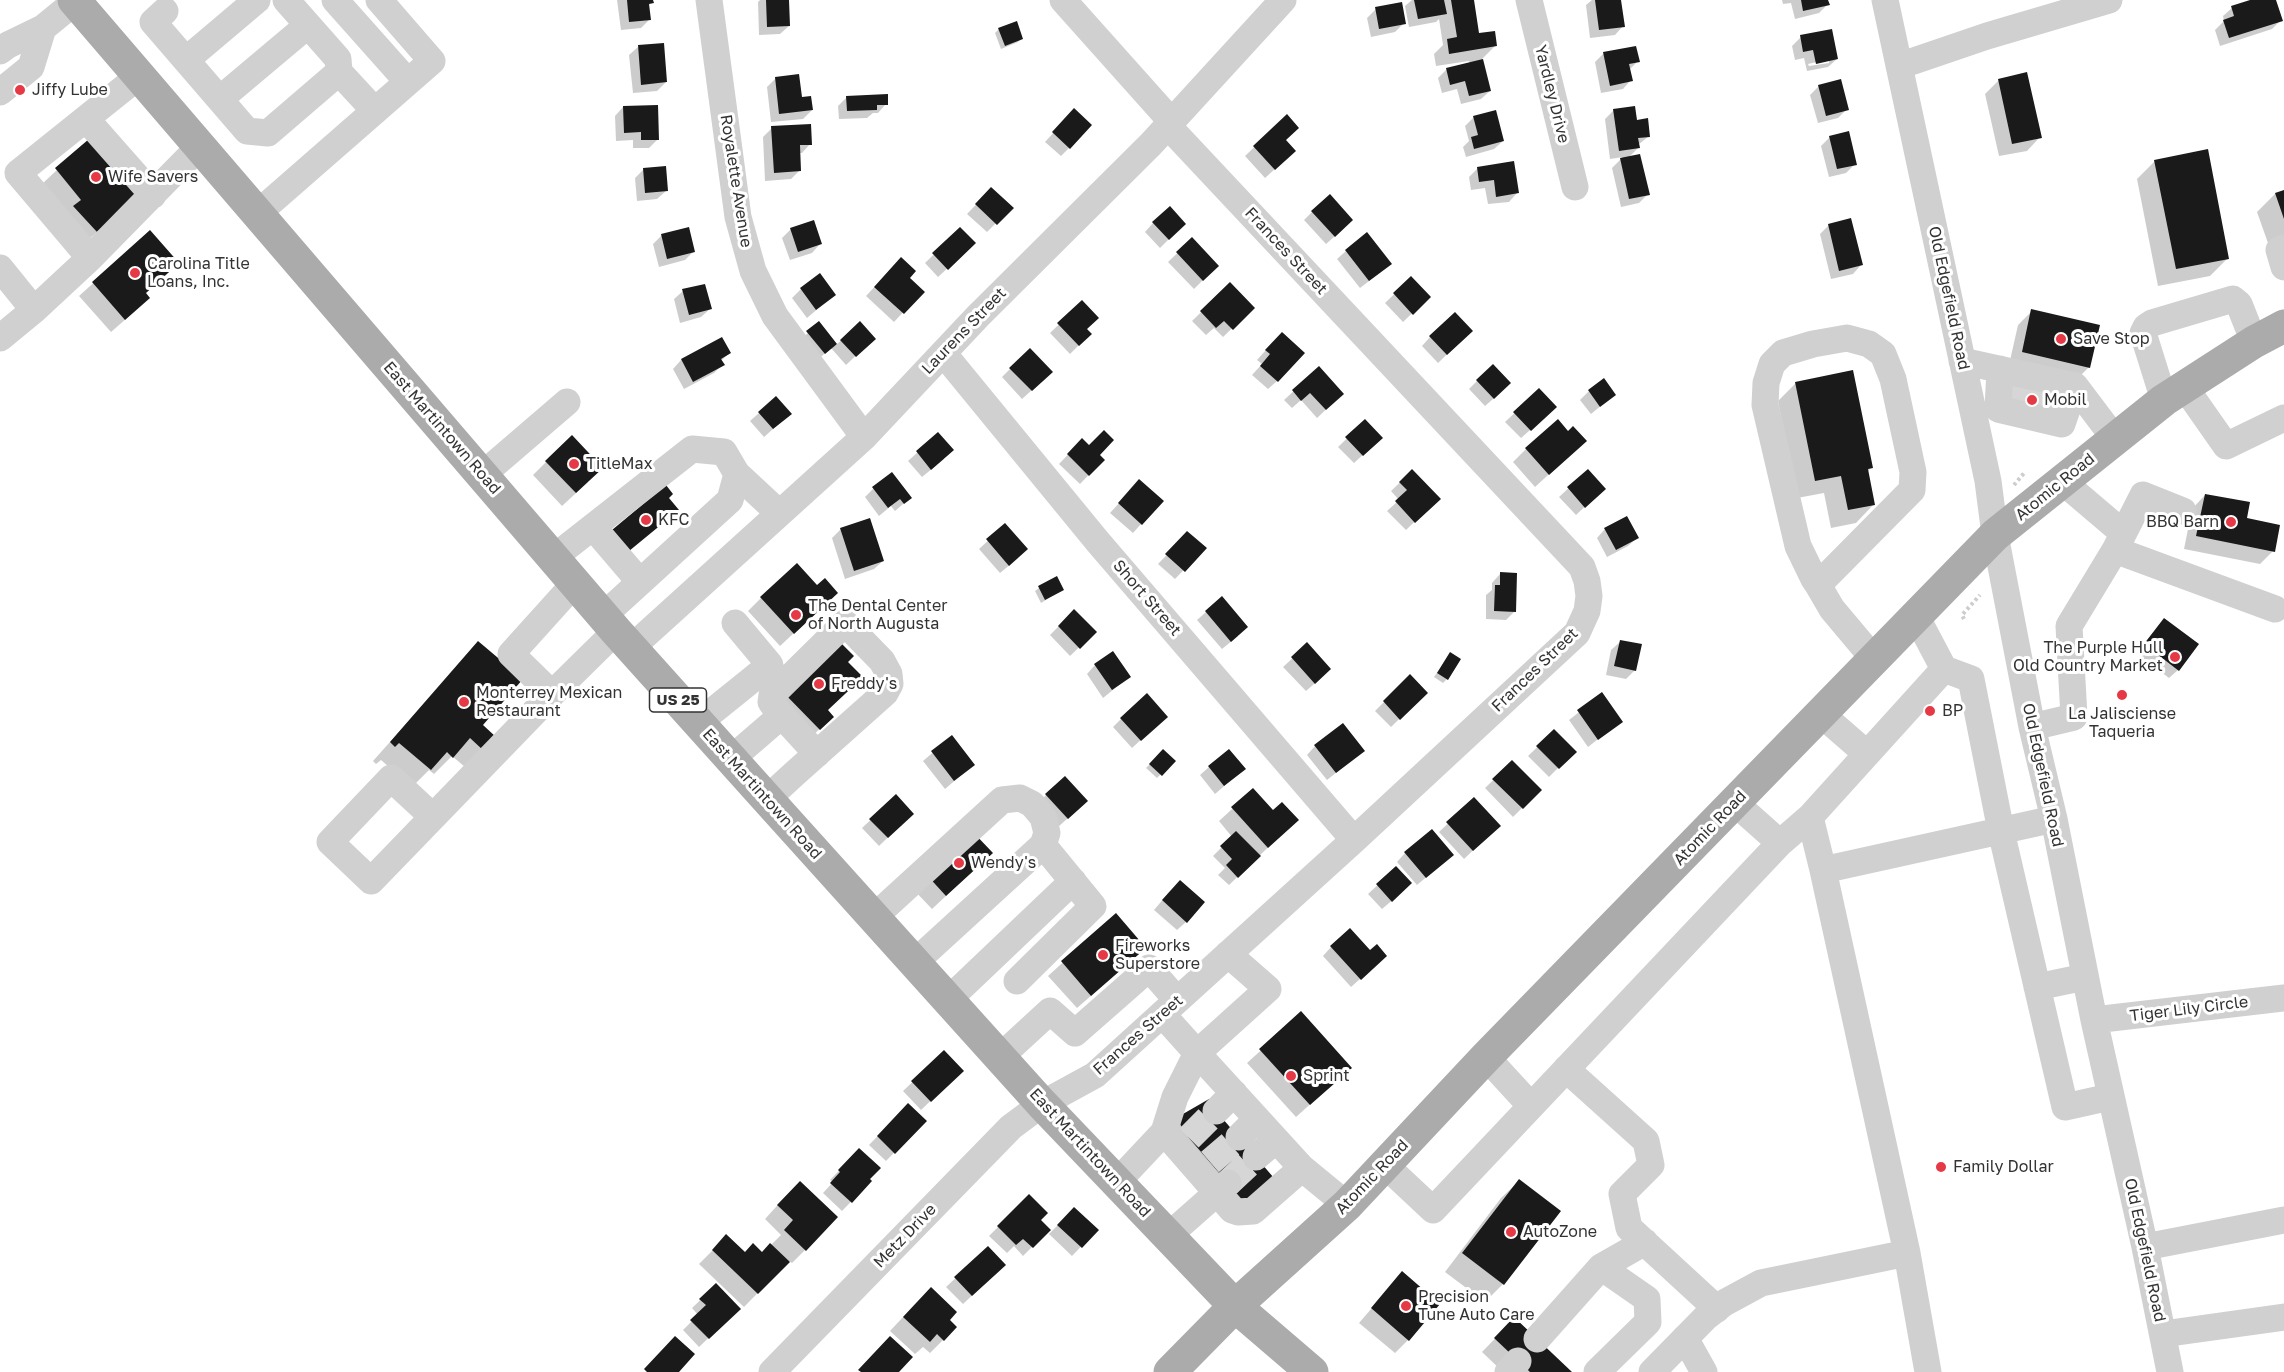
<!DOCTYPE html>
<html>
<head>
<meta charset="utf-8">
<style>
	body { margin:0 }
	canvas { display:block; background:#fff }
</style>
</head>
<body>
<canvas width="2284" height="1372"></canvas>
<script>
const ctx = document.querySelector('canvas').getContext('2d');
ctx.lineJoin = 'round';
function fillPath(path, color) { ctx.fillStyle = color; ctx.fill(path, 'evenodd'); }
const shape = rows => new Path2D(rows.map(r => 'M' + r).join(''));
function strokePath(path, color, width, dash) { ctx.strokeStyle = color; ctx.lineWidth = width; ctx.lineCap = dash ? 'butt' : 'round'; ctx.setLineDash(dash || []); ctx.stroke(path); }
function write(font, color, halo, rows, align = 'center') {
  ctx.font = font + ' "Golos Text",sans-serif'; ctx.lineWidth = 6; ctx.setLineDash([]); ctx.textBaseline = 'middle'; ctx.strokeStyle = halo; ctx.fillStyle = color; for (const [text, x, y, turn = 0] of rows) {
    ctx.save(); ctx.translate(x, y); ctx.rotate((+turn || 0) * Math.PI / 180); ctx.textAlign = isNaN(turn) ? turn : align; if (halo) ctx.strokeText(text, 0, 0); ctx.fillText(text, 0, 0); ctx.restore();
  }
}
fillPath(shape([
	[617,0,652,0,648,7,650,19,641,28,621,30],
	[760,0,788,0,789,26,780,34,759,35,758,2],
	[1412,0,1473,0,1478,35,1495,46,1482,59,1490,91,1481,99,1461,104,1457,89,1442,93,1438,78,1447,69,1470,64,1469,61,1436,66,1434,54,1443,45,1439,19,1436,22,1409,27,1405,6],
	[1592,0,1620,0,1623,26,1615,35,1590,38,1586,5],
	[1782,0,1827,0,1828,4,1819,13,1795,19,1791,3,1783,4],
	[2255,0,2274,0,2281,20,2272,29,2220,46,2215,30,2224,21,2223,16,2232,8],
	[1376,9,1404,23,1395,32,1371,37,1367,18],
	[999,29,1022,38,1018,42,1001,49,995,33],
	[1801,37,1837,59,1828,67,1807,71,1804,58,1795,60,1792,46],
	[1829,59,1829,63,1809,66,1808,64],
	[638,47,666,82,657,91,633,93,629,55],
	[1603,54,1638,61,1629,70,1631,80,1623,89,1601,93,1595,62],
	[776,78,812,110,803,119,771,122,767,87],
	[1999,80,2040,137,2027,151,1999,156,1985,94],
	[1819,86,1847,109,1838,118,1818,123,1810,95],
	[847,97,886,104,878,113,873,113,867,118,839,119,838,106],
	[623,107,658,139,649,148,633,148,633,140,616,141,615,116],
	[1614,110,1636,121,1649,136,1638,145,1638,148,1628,158,1648,194,1639,203,1621,207,1612,168,1623,157,1610,159,1605,119],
	[1287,116,1285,140,1286,159,1265,178,1245,156],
	[1474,117,1503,141,1494,149,1466,157,1463,147,1469,141,1465,126],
	[1066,119,1069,148,1061,156,1045,142],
	[772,128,810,144,802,153,799,153,800,170,791,179,765,181,763,137],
	[1830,137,1855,164,1846,173,1829,177,1821,146],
	[2155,161,2228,258,2210,276,2158,286,2137,179],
	[1478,168,1517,193,1509,202,1488,204,1485,188,1471,190,1469,177],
	[644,169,666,191,657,199,637,201,635,178],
	[57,170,122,211,83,244,43,183],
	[991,189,1011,208,987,232,967,214],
	[2284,191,2284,237,2268,243,2257,212,2275,194],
	[1312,212,1343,229,1326,244,1304,220],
	[1153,223,1184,224,1160,248,1145,232],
	[1829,225,1861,265,1853,274,1831,279,1820,234],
	[791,229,820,244,812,253,790,260,782,238],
	[960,229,965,252,938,277,925,263],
	[150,232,145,293,135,311,111,332,79,296],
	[662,235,693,252,685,260,659,267,653,244],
	[1192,239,1217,266,1194,289,1168,262],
	[1346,251,1381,272,1360,288,1337,259],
	[892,268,922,292,894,322,866,296],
	[1411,278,1429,297,1403,322,1385,303],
	[1230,284,1253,308,1223,337,1214,328,1206,335,1192,321],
	[801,289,834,295,807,318,792,298],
	[683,291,710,309,701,317,680,323,674,299],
	[1082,302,1085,330,1090,334,1070,354,1050,333],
	[2032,311,2089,367,2076,380,2009,365,2018,325],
	[819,323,836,345,860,323,865,347,846,365,831,348,815,362,799,341],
	[1430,337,1462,340,1438,363,1422,346],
	[721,339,729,353,721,361,723,364,714,373,684,389,673,369,681,360],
	[1273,342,1277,381,1268,389,1252,375,1262,364,1257,360],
	[1319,368,1333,403,1317,418,1301,400,1292,408,1284,400],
	[1010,369,1042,381,1022,399,1002,377],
	[1477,381,1501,392,1485,406,1469,389],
	[1796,383,1872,467,1867,472,1874,504,1856,523,1831,528,1824,493,1797,498,1778,401],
	[1539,390,1546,416,1521,438,1505,422],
	[1589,391,1614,395,1591,414,1580,400],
	[759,413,781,422,764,437,750,421],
	[1365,421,1381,438,1354,463,1338,447],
	[938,434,944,459,922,477,908,461],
	[1082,440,1103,460,1080,484,1059,464],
	[1526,449,1571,454,1535,487,1513,462],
	[546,462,588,482,562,506,533,475],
	[1412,471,1438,499,1406,530,1387,511,1399,500,1391,491],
	[1587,471,1595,497,1576,515,1559,497],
	[873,489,910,498,895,511,891,506,879,516,865,497],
	[1131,490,1141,524,1133,533,1110,513],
	[2205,495,2245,520,2273,551,2260,564,2184,549,2192,509],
	[668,498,677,510,615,563],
	[1005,525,1018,558,1000,573,979,549],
	[841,529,883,561,874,569,845,579,832,538],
	[1605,529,1637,538,1628,546,1607,557,1597,538],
	[1188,533,1205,548,1175,579,1158,564],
	[1500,574,1515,611,1506,620,1486,619,1486,595,1492,590,1492,583],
	[1039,588,1062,590,1041,603,1035,591],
	[761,598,823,606,780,646,748,611],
	[1074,611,1095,632,1070,656,1050,635],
	[1206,612,1238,636,1222,649,1197,620],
	[2164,620,2178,670,2169,678,2136,653],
	[1620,642,1635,670,1626,679,1606,675,1611,650],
	[478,643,480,725,494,737,465,767,452,756,434,774,429,770,412,787,381,760,376,764,373,761],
	[1307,645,1321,678,1306,691,1283,667],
	[1447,658,1447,679,1443,683,1434,677],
	[846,662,826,710,832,717,806,742,767,702],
	[1095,665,1129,677,1103,698,1087,674],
	[1410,676,1426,693,1391,727,1375,711],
	[1602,694,1621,721,1588,747,1569,720],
	[1121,719,1157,725,1132,748,1113,727],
	[1554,731,1574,752,1549,777,1528,756],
	[951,737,973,765,945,789,923,761],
	[1315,746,1363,751,1327,780,1307,755],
	[1163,751,1174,761,1157,778,1146,768],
	[1512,762,1540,790,1513,817,1485,788],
	[1209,767,1244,769,1215,794,1200,775],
	[1253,790,1283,833,1229,885,1218,875,1225,868,1213,856,1232,837,1219,821],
	[1046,795,1077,810,1058,827,1038,804],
	[896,796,912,814,879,846,862,828],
	[1474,799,1490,834,1464,859,1439,832],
	[1405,853,1443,863,1417,885,1397,862],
	[978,866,932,909,912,888],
	[1396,868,1402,892,1382,909,1368,894],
	[1171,890,1186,922,1177,930,1154,910],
	[1115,915,1131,961,1077,1008,1048,976],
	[1331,947,1377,964,1351,987,1323,956],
	[1301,1014,1336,1081,1296,1117,1247,1063],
	[944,1052,962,1071,921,1110,903,1091],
	[908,1105,925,1121,886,1161,869,1145],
	[1215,1112,1272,1178,1231,1215,1164,1132,1177,1119],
	[859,1150,870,1182,842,1211,823,1193,833,1182,830,1180],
	[1519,1181,1559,1211,1503,1284,1485,1302,1445,1272,1501,1198],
	[786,1196,805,1250,792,1263,789,1261,744,1307,699,1264,727,1236,745,1254,762,1254,781,1235,765,1219],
	[1029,1196,1039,1220,1049,1230,1023,1256,1014,1246,1007,1253,989,1236],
	[1074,1209,1097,1230,1072,1256,1049,1234],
	[988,1248,995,1274,963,1304,946,1287],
	[1402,1273,1408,1340,1395,1353,1359,1323],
	[716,1285,739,1309,699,1347,683,1330,698,1315,692,1308],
	[917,1302,948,1320,943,1340,930,1353,923,1347,915,1354,890,1331],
	[1514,1319,1570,1372,1503,1372,1482,1352]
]), '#0003');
fillPath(shape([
	[627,0,653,0,654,3,649,4,651,20,629,22],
	[766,0,789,0,790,26,767,27],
	[1414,0,1444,0,1447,14,1418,19],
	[1451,0,1474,0,1479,33,1495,31,1497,46,1449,54,1447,39,1457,37],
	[1595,0,1621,0,1625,27,1599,30],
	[1801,0,1828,0,1830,5,1803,11],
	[2250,0,2276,0,2283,21,2229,38,2223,20,2234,16,2231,6],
	[1402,2,1406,24,1379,29,1375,7],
	[1017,21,1023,39,1005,46,998,28],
	[1832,29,1838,59,1816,64,1813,50,1803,52,1800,35],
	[664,43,667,82,641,85,638,45],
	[1636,46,1640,62,1629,64,1633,81,1610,86,1603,52],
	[1483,59,1491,91,1469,96,1465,81,1450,85,1446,68],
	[2027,72,2042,138,2012,144,1998,79],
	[799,74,802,97,811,96,813,110,779,114,775,77],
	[1841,79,1849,110,1826,116,1818,85],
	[888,94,888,105,877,105,877,110,847,111,846,96],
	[658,105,659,140,641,140,641,132,624,133,623,106],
	[1635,106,1637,120,1648,118,1650,137,1638,138,1640,148,1619,151,1613,109],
	[1074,108,1092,125,1070,149,1052,132],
	[1496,110,1504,141,1474,149,1471,137,1478,135,1473,116],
	[1287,114,1299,128,1286,140,1296,151,1275,170,1253,146],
	[811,124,812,145,800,145,801,171,774,173,771,126],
	[1849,131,1857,165,1837,169,1829,136],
	[89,139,138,198,97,232,73,206,81,200,55,168],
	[2208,149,2229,259,2176,269,2154,160],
	[1640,154,1650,195,1629,199,1620,158],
	[1514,161,1519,193,1496,197,1494,180,1479,182,1477,167],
	[666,166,668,191,645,193,643,168],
	[991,187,1014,208,997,225,975,204],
	[2284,190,2284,219,2275,193],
	[1330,194,1353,220,1335,237,1311,211],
	[1170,206,1186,224,1169,240,1152,222],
	[1851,218,1863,265,1839,271,1828,224],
	[814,220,822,244,798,252,790,228],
	[689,227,695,252,667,259,661,234],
	[960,227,976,243,948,270,932,253],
	[150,230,179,263,146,293,150,298,125,320,92,282],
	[1367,232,1392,264,1369,281,1345,250],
	[1192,237,1219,266,1203,281,1176,252],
	[901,257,916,271,910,278,925,292,904,314,874,287],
	[820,273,836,295,816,310,800,288],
	[1411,276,1431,297,1413,315,1393,293],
	[1230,282,1255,308,1233,330,1224,321,1216,328,1200,311],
	[705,284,712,309,689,315,682,289],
	[1082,300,1099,318,1087,329,1092,334,1079,346,1057,323],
	[2031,309,2100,325,2090,368,2022,352],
	[1455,312,1473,331,1447,355,1429,336],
	[819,321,837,344,825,354,806,331],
	[860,321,876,339,856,357,840,340],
	[1282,332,1305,353,1278,382,1260,366,1270,354,1265,350],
	[722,337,731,353,721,359,725,365,693,382,681,359],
	[1030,348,1053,372,1032,391,1009,368],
	[1493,364,1511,383,1494,399,1476,380],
	[1319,366,1344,394,1326,410,1310,393,1301,401,1292,390],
	[1853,370,1873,468,1868,469,1875,505,1848,510,1841,476,1815,481,1795,382],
	[1604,378,1616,395,1600,407,1588,390],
	[2005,381,2064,395,2058,419,2000,405],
	[1539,388,1557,407,1531,431,1513,412],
	[776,396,792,414,773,429,758,412],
	[1365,419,1383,438,1363,456,1345,437],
	[1558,419,1568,431,1573,426,1587,441,1549,475,1525,448],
	[1104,430,1114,440,1100,455,1105,460,1089,476,1067,454,1082,438,1089,445],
	[938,432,954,450,931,470,916,451],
	[572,435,603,468,576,493,545,461],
	[1412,469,1441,499,1415,523,1395,501,1407,490,1399,482],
	[1588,469,1606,489,1585,508,1567,487],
	[892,472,912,498,904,504,900,499,888,508,872,487],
	[1139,479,1164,501,1142,525,1118,503],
	[666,485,673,494,669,498,679,510,629,551,612,530],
	[2205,494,2250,502,2247,518,2280,525,2275,552,2196,536],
	[1627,516,1639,538,1616,550,1604,528],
	[870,518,884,561,854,571,840,528],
	[1005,523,1028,549,1009,566,986,539],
	[1187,531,1207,548,1185,572,1165,554],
	[797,563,817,585,825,578,838,593,794,634,760,597],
	[1500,572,1517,573,1516,612,1494,611,1495,585,1500,585],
	[1057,576,1064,590,1045,600,1038,586],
	[1222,596,1248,627,1231,642,1205,611],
	[1074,609,1097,632,1080,649,1058,626],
	[2164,618,2199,644,2179,671,2144,644],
	[1620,640,1642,644,1636,671,1614,666],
	[478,641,523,679,483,725,496,737,484,751,470,738,453,758,447,752,431,770,399,743,395,747,390,742],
	[840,642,854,656,848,662,863,677,828,710,834,717,820,730,779,688],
	[1307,642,1331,669,1315,684,1291,657],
	[1113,651,1131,677,1112,690,1094,664],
	[1450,652,1461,659,1448,680,1437,673],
	[1410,674,1428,693,1400,720,1383,701],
	[1602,692,1623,722,1598,740,1577,710],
	[1147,693,1168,717,1141,741,1120,718],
	[1343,723,1365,751,1336,773,1314,745],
	[1554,729,1577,752,1559,769,1536,746],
	[952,735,975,765,954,781,931,751],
	[1163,749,1176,761,1162,776,1149,764],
	[1229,749,1246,769,1224,786,1208,766],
	[1512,760,1542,790,1523,809,1492,779],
	[1065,776,1088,801,1068,819,1045,794],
	[1253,788,1273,810,1282,802,1299,820,1268,848,1231,807],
	[896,794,914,814,888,838,869,819],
	[1474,797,1501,826,1473,851,1446,822],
	[1432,829,1454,855,1426,878,1404,852],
	[971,830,993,853,946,896,925,873],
	[1236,831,1261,856,1238,878,1226,865,1232,859,1220,846],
	[1396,866,1412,883,1392,902,1376,884],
	[1180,880,1205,902,1187,923,1162,900],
	[1116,913,1146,948,1091,996,1061,961],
	[1350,928,1370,950,1377,944,1387,956,1361,980,1330,946],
	[1301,1011,1352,1068,1310,1105,1259,1049],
	[944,1050,964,1071,931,1102,911,1081],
	[1209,1099,1216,1111,1274,1178,1245,1203,1189,1138,1176,1118],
	[908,1103,927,1121,895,1154,877,1136],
	[859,1148,881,1168,870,1179,872,1181,852,1203,830,1183,840,1172,838,1170],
	[1519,1179,1561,1211,1504,1285,1462,1253],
	[800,1181,838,1217,806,1251,784,1230,793,1220,777,1205],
	[1029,1194,1048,1213,1041,1220,1051,1230,1033,1248,1023,1239,1016,1245,997,1226],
	[1074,1207,1099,1230,1082,1248,1057,1225],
	[726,1234,745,1252,753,1243,762,1252,770,1243,790,1262,758,1294,712,1250],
	[988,1246,1006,1265,972,1296,954,1277],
	[1402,1271,1440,1304,1409,1341,1371,1308],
	[716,1283,741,1309,709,1339,690,1320,706,1305,699,1299],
	[931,1287,957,1312,950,1320,957,1327,944,1341,937,1334,930,1342,903,1317],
	[1514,1317,1572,1372,1530,1372,1494,1338],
	[675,1336,695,1354,679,1372,647,1372,644,1369],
	[890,1336,913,1357,899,1372,861,1372,858,1370]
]), '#1a1a1a');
strokePath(shape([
	[2020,410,2024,386],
	[2042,415,2047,391],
	[1189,1138,1216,1111],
	[1210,1162,1239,1137],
	[1228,1183,1256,1157]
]), '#d6d6d6', 27, [27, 14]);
strokePath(shape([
	[2014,485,2025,472],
	[1964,619,1962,615,1980,595]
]), '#cdcdcd', 4, [3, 3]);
strokePath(shape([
	[335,0,408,82],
	[709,0,738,217,753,271,775,316,864,437],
	[1063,0,1172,122],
	[1529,0,1575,187],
	[1885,0,1988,481,1995,535,2032,727,2054,819,2094,1020,2145,1247,2170,1372],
	[165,11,153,22,247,131,268,133,339,72,338,59,286,0],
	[0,51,8,45,43,28,76,1],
	[186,60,257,0],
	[1899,66,1987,36,2109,0],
	[339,72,375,111],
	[139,76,18,173,90,258,200,146],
	[0,92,31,67,43,28],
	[220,99,308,25],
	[86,119,153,195],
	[258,213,432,61,379,0],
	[2284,248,2279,250,2284,267],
	[0,268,34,310],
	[0,338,34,310,90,258],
	[943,353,1098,542,1354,840],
	[1962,361,2075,386,2115,439],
	[2000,369,1998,409,2062,424,2075,386],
	[2184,386,2226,446,2284,418],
	[2164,400,2143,333,2146,327,2152,323,2233,299,2239,304,2254,342],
	[737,474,779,513],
	[482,475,567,402],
	[2063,482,2123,533],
	[593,527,640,582],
	[2115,550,2275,609],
	[553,558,692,449,724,452,737,474,730,500,603,616],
	[1818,585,1912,490,1913,472,1893,379,1883,354,1869,344,1847,338,1813,344,1783,353,1772,364,1766,383,1765,405,1798,546,1814,579,1818,585,1832,609,1874,659],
	[631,648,864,437,978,316,1151,144,1283,0],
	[1944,669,1971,679,2001,831,2065,1107,2110,1097],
	[552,694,616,631],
	[1821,714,1867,754],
	[698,723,770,665,735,623],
	[2032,727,2074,717,2069,626,2115,550,2143,495,2183,511],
	[731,759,782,715],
	[767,799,793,775,885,693,890,684,889,674,882,661,845,623,772,695,771,702,776,709,817,754],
	[1735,803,1780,843],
	[433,817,391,778,330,842,371,881,552,694,511,654,575,583],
	[1810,817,1823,870,1907,1253,1928,1372],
	[1823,870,2054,819],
	[874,917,1002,800,1020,798,1032,804,1043,817,1047,833,1043,845,915,962],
	[1017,981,1093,906,1043,845],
	[2037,987,2085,977],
	[948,1000,1073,881],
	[1162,1014,1197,1053,1268,989,1228,954],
	[2094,1020,2284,998],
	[1000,1057,1050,1011,1075,1033,1149,968,1177,1000],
	[1486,1057,1531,1106],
	[1566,1069,1646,1141,1651,1165,1622,1194,1629,1228,1717,1309],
	[1216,1111,1234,1093],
	[1239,1137,1257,1119],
	[1256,1157,1276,1140],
	[1385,1165,1433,1210,1780,843,1810,817,1944,669,1916,616],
	[1302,1168,1347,1205],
	[1117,1182,1164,1132,1175,1097,1197,1053,1302,1168,1253,1211,1238,1212,1232,1210,1164,1132],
	[1168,1236,1228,1183],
	[2145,1247,2284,1220],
	[2163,1334,2284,1317],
	[1685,1338,1704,1372],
	[1537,1339,1601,1267,1645,1242],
	[772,1372,1011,1127,1042,1104,1095,1075,1354,840,1577,633,1587,611,1589,596,1587,581,1582,567,1168,126],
	[1508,1372,1518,1361],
	[1597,1372,1648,1322,1647,1299,1601,1267],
	[1652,1372,1706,1317,1724,1303,1761,1283,1907,1253]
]), '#d0d0d0', 27);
strokePath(shape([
	[74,0,616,631,767,799,1042,1104,1235,1306,1312,1372],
	[1170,1372,1235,1306,1347,1205,1486,1057,1995,535,2164,400,2254,342,2284,326]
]), '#ababab', 33);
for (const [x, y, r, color] of [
	[20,90,6,"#e63946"],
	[96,177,6,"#e63946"],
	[135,273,6,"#e63946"],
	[2061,339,6,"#e63946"],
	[2032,400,6,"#e63946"],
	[574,464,6,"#e63946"],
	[646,520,6,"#e63946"],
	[2231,522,6,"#e63946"],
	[796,615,6,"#e63946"],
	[2175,657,6,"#e63946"],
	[819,684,6,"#e63946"],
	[2122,695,6,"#e63946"],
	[464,702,6,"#e63946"],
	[1930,711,6,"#e63946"],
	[959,863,6,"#e63946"],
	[1103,955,6,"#e63946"],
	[1291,1076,6,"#e63946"],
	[1941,1167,6,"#e63946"],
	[1511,1232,6,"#e63946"],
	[1406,1306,6,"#e63946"]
]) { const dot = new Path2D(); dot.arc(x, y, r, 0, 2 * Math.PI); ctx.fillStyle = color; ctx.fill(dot); strokePath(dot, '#fff', 2); }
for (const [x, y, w] of [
	[678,700,57]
]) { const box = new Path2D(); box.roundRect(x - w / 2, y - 12, w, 24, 4.5); ctx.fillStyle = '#fff'; ctx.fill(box); strokePath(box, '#333', 1.5); }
write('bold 15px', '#333', null, [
	["US 25",678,700]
]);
write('16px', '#333', '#fff', [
	["Jiffy Lube",32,90],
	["Wife Savers",108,177],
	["Carolina Title",147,264],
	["Loans, Inc.",147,282],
	["Save Stop",2073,339],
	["Mobil",2044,400],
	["TitleMax",586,464],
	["KFC",658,520],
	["BBQ Barn",2219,522,"right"],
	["The Dental Center",808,606],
	["of North Augusta",808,624],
	["The Purple Hull",2163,648,"right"],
	["Old Country Market",2163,666,"right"],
	["Freddy's",831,684],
	["Monterrey Mexican",476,693],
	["Restaurant",476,711],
	["BP",1942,711],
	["La Jalisciense",2122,714,"center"],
	["Taqueria",2122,732,"center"],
	["Wendy's",971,863],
	["Fireworks",1115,946],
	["Superstore",1115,964],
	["Sprint",1303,1076],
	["Family Dollar",1953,1167],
	["AutoZone",1523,1232],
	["Precision",1418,1297],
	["Tune Auto Care",1418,1315]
], 'left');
write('16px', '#333', '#fff', [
	["Yardley Drive",1552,94,76],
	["Royalette Avenue",736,181,81],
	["Frances Street",1286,251,47],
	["Old Edgefield Road",1949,298,78],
	["Laurens Street",964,331,-46],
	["East Martintown Road",442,428,49],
	["Atomic Road",2055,487,-39],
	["Short Street",1147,598,49],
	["Frances Street",1535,670,-44],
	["Old Edgefield Road",2043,775,78],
	["East Martintown Road",762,794,48],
	["Atomic Road",1710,828,-46],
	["Tiger Lily Circle",2189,1009,-7],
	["Frances Street",1138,1035,-41],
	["East Martintown Road",1090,1153,47],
	["Atomic Road",1372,1177,-46],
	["Metz Drive",905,1236,-46],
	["Old Edgefield Road",2145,1250,78]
]);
</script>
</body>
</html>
